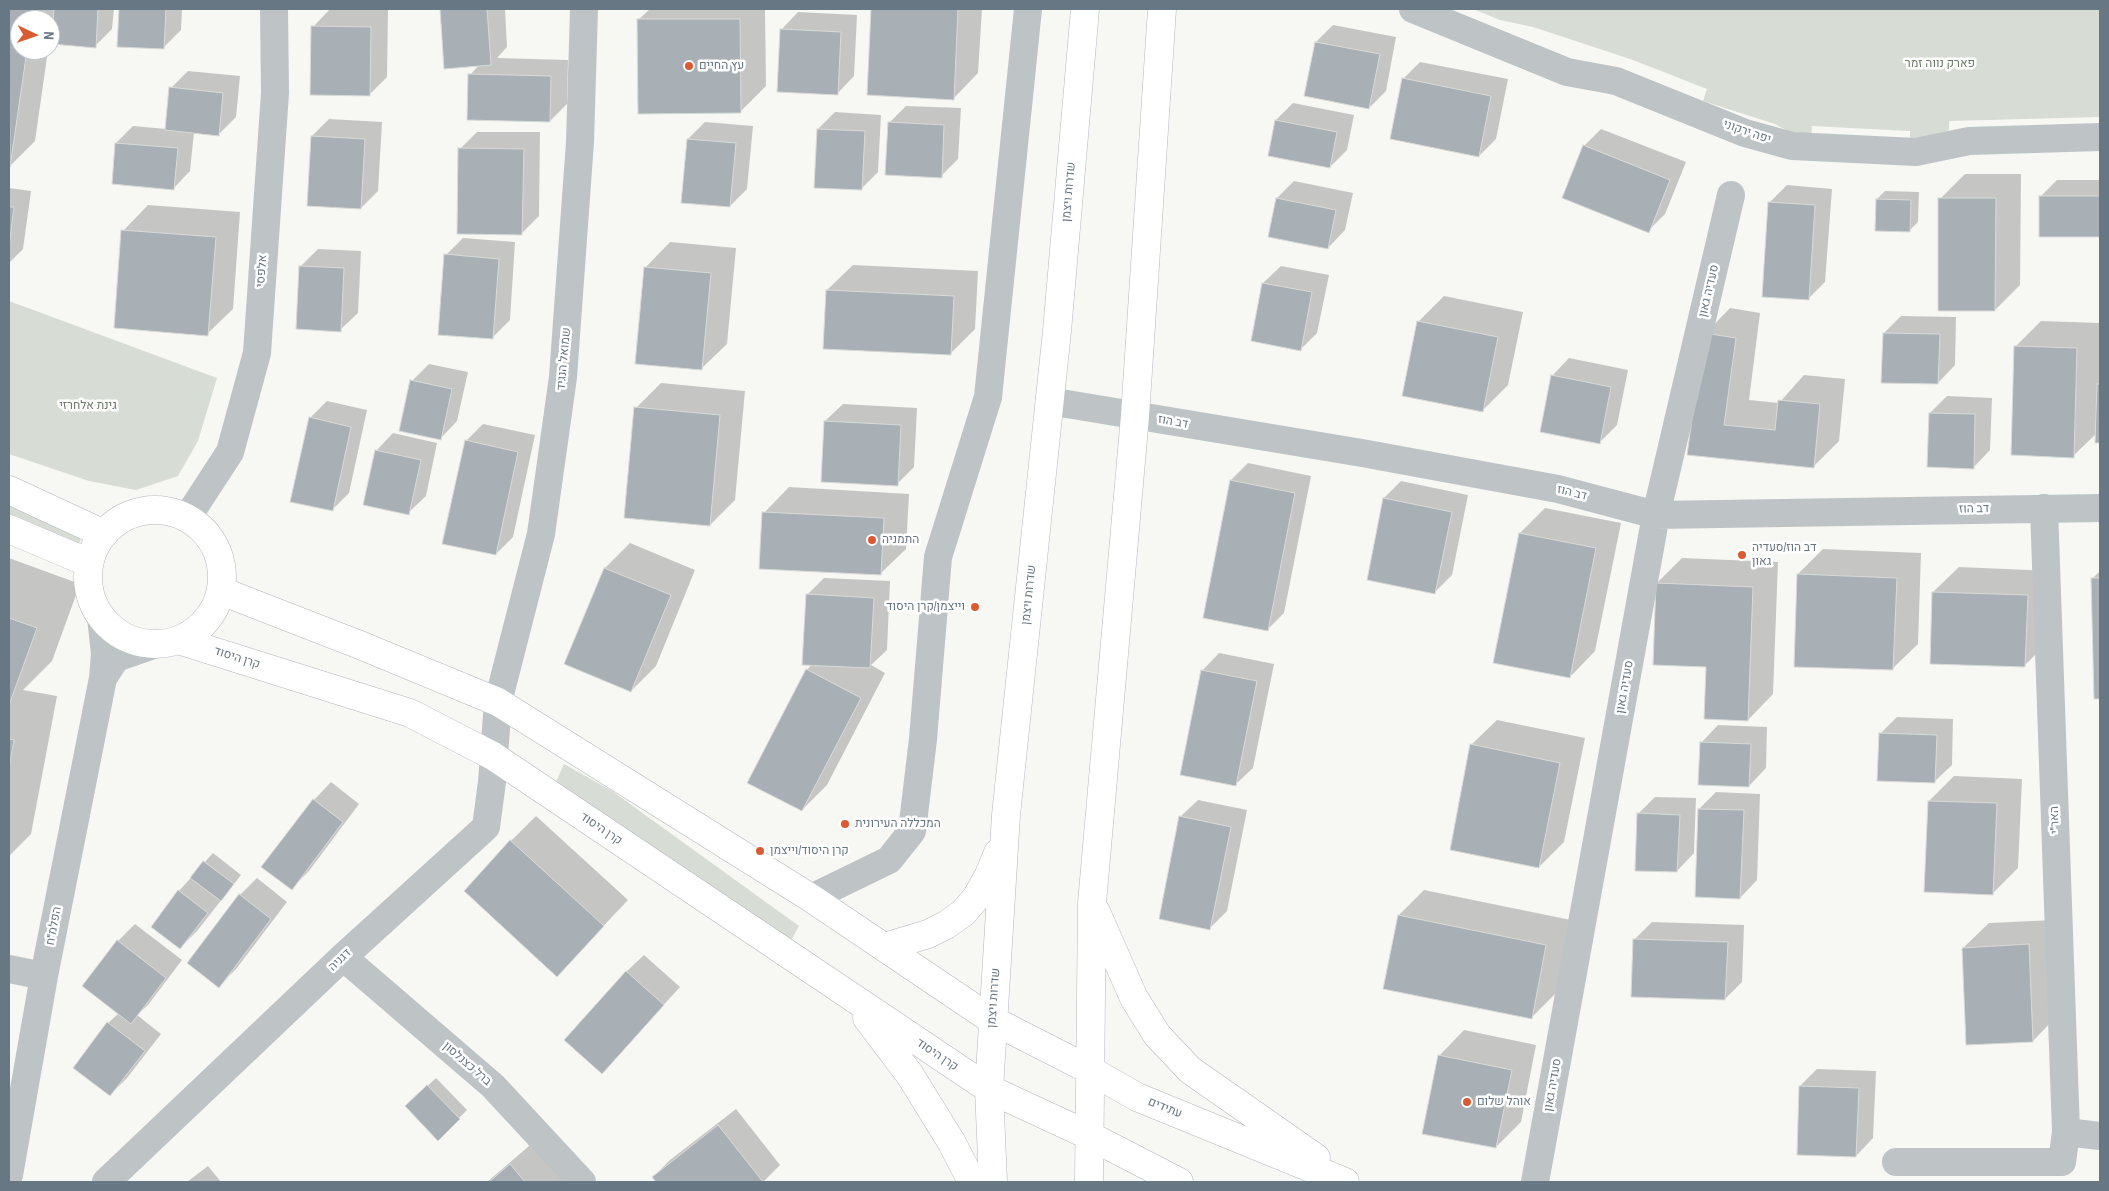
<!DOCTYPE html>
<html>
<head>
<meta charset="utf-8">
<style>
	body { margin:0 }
	#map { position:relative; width:2109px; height:1191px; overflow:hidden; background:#f7f7f4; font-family:"Archivo Narrow",sans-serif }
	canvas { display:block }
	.frame { position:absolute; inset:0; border:10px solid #687784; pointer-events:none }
	.north { position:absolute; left:10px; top:10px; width:50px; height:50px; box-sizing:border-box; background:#fff; border:1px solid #c3c9ce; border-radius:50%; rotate:93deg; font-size:14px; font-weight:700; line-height:20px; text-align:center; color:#687784 }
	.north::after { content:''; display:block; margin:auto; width:18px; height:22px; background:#da5b32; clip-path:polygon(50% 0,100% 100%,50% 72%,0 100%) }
</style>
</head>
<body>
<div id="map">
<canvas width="2109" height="1191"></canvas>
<div class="frame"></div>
<div class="north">N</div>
</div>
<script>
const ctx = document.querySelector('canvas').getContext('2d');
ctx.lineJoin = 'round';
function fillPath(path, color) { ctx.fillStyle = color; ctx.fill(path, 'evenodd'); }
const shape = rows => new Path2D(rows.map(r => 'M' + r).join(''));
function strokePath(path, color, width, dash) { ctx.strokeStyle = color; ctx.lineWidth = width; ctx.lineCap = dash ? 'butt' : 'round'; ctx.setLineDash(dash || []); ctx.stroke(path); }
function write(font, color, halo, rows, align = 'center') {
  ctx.font = font + ' "Archivo Narrow",Heebo,sans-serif'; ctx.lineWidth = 5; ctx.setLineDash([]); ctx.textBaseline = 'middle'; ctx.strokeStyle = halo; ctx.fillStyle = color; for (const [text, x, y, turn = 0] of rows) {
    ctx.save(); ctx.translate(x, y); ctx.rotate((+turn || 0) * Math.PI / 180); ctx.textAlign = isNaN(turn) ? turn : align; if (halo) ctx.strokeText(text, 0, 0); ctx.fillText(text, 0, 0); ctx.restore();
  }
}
fillPath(shape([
	[1473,9,2100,9,2100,117,1949,121,1949,130,1918,143,1910,143,1910,131,1812,126,1811,138,1797,136,1775,124,1703,101,1707,89,1633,60,1533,27,1500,20],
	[9,301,217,378,198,441,178,476,136,490,89,481,9,454],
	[9,497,84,531,78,546,9,519],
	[564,764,612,791,799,926,790,942,555,784]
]), '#d7dcd4');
fillPath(shape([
	[9,9,114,9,112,29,95,46,55,20,53,19,50,37,50,20,20,20,20,50,48,50,35,141,10,166],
	[120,9,182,9,181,30,164,47,118,46],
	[330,9,388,10,387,77,370,94,313,27],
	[442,9,505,9,507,47,497,58,568,60,567,104,550,121,470,75,479,65,445,67],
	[650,9,765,9,766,86,740,112,638,20],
	[872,9,982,9,978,73,953,99,868,94],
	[798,12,857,15,854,76,837,94,781,30],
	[1333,25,1396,37,1386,91,1369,108,1305,95,1316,42],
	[1420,62,1508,79,1496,139,1479,156,1403,79],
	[188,71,240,76,236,117,219,134,194,132,190,171,173,189,116,143,133,126,166,129,171,88],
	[1293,103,1354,115,1347,150,1330,167,1276,120],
	[906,106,961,108,958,159,941,176,889,123],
	[835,112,881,115,878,172,861,189,818,129],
	[329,119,382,122,378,191,361,208,312,136],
	[705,122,753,126,747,189,730,206,688,139],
	[1601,129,1686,162,1665,214,1648,231,1584,146],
	[477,132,540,132,539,216,522,233,460,149],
	[1965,174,2021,174,2020,285,1995,310,1940,199],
	[2057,180,2100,180,2100,236,2040,236,2040,197],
	[1294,181,1353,193,1345,230,1328,248,1277,198],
	[1787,185,1832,189,1825,282,1808,299,1770,202],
	[9,188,31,191,23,249,9,263],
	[1885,191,1919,192,1918,222,1909,231,1877,199],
	[148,205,240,212,233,309,207,334,123,231],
	[463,238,515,242,510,320,493,337,446,255],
	[670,242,736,248,727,344,701,369,645,268],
	[318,249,361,251,358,313,340,330,301,266],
	[853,265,978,271,975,329,950,354,827,290],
	[1281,266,1329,275,1317,333,1300,350,1252,340,1263,283],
	[1444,296,1523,312,1508,385,1483,410,1418,322],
	[1730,308,1760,313,1749,400,1779,403,1804,375,1845,379,1839,441,1814,466,1689,454,1705,334],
	[1901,316,1956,317,1955,365,1938,383,1884,333],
	[2041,321,2100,323,2100,442,2096,442,2097,433,2073,456,2015,347],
	[1569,358,1628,370,1617,425,1600,442,1552,376],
	[429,364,468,372,457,421,440,439,412,381],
	[661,383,745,391,735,500,710,525,636,408],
	[1947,396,1992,398,1990,450,1973,468,1930,413],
	[327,401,367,410,349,493,332,510,310,418],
	[843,404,917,408,914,467,897,484,825,421],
	[483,424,535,435,513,537,496,554,466,441],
	[393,433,437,443,426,496,408,513,376,451],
	[1248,463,1311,476,1284,613,1267,630,1231,480],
	[1401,481,1468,495,1452,575,1435,592,1384,498],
	[789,487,909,494,906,549,880,574,764,513],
	[1545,508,1621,523,1595,651,1570,677,1520,533],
	[630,543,695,570,656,666,631,691,605,568],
	[1823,549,1921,553,1918,644,1892,669,1798,574],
	[9,558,80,584,52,661,23,690,57,696,31,834,9,856],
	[1682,558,1778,562,1773,694,1748,720,1707,666,1657,583],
	[1959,567,2052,571,2049,641,2024,666,1933,592],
	[2100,571,2100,698,2096,698,2092,579],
	[824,578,890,581,887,650,871,665,885,673,827,785,802,810,807,670,812,664,807,595],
	[1219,653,1274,664,1253,768,1235,785,1202,671],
	[1897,717,1953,719,1952,765,1934,782,1880,734],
	[1497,720,1585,738,1564,842,1539,867,1471,745],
	[1718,725,1767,727,1766,768,1749,786,1701,743],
	[1954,776,2022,779,2018,868,1993,893,1929,801],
	[331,782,359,804,309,871,292,888,263,866,314,800],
	[1716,792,1760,794,1757,880,1740,898,1699,809],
	[1655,797,1696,798,1694,853,1677,871,1638,814],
	[1198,800,1247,810,1227,911,1210,928,1180,817],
	[536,816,628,900,557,975,511,841],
	[213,853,241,875,197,931,180,948,153,927,179,891],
	[257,878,287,902,236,969,219,986,240,895],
	[1424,890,1571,920,1556,993,1531,1018,1399,915],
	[2054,920,2058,1015,2033,1041,1963,948,1989,923],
	[1652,922,1744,925,1742,982,1725,999,1635,939],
	[135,924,182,960,148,1005,137,1015,161,1034,127,1078,110,1095,108,1023,119,1013,118,941],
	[644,955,680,987,602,1072,626,972],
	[1464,1030,1536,1045,1521,1122,1496,1147,1439,1056],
	[1817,1069,1876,1071,1873,1138,1856,1156,1800,1086],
	[436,1078,467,1110,438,1139,406,1106],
	[736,1109,780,1165,763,1182,657,1182,653,1177,670,1160],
	[536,1140,568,1182,487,1182],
	[208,1166,221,1182,187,1182]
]), '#0003');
const building = shape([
	[9,9,33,9,31,20,20,20,20,50,27,50,10,167,9,9],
	[54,9,98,9,96,48,52,44,54,9],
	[119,9,166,9,164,49,117,47,119,9],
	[440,9,487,9,491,65,444,69,440,9],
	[871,9,958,9,954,100,867,95,871,9],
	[637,19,740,19,741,113,638,114,637,19],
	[311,26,371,27,370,96,310,95,311,26],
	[780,29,841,32,838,95,777,92,780,29],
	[1315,42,1380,54,1369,109,1304,96,1315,42],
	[468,74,551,76,550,122,467,120,468,74],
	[1402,78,1491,96,1479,157,1390,139,1402,78],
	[169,87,223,93,219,136,165,130,169,87],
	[1275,120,1337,132,1330,168,1268,156,1275,120],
	[888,122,944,125,942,178,885,175,888,122],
	[817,129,865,131,862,190,814,188,817,129],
	[311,136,365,139,361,209,307,206,311,136],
	[687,139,736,143,730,207,681,203,687,139],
	[115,143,178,148,174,190,112,184,115,143],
	[1583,145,1670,180,1649,233,1562,198,1583,145],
	[458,148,524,149,522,235,457,234,458,148],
	[2039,196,2100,196,2100,237,2039,237,2039,196],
	[1276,198,1336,210,1328,249,1268,237,1276,198],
	[1938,198,1996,198,1995,311,1938,311,1938,198],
	[1876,199,1911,200,1910,232,1875,231,1876,199],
	[1768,202,1815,205,1809,300,1762,297,1768,202],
	[9,207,14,207,9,247,9,207],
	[121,230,216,237,208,336,114,328,121,230],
	[444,254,499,259,493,339,438,335,444,254],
	[299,266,344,268,341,332,296,329,299,266],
	[644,267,711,273,702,370,635,364,644,267],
	[1262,283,1312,292,1301,351,1251,341,1262,283],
	[826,290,954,296,951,355,823,349,826,290],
	[1417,321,1498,337,1483,412,1402,396,1417,321],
	[1704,333,1736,338,1724,425,1775,430,1778,400,1820,404,1814,468,1687,455,1704,333],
	[1883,333,1940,334,1938,384,1881,383,1883,333],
	[2014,346,2077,348,2074,458,2011,455,2014,346],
	[1551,375,1611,387,1600,444,1540,432,1551,375],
	[410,380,452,389,441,440,399,431,410,380],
	[2097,384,2100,384,2100,443,2095,443,2097,384],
	[634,407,720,415,710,526,624,518,634,407],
	[1929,413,1975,414,1974,469,1927,467,1929,413],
	[309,417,351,427,333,511,290,502,309,417],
	[824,421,901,425,898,486,821,482,824,421],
	[465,440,518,452,496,555,442,544,465,440],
	[375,450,421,460,409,515,363,505,375,450],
	[1230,480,1295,493,1268,631,1203,618,1230,480],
	[1383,498,1452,512,1435,594,1367,580,1383,498],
	[762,512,884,518,881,575,759,569,762,512],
	[1519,533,1596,548,1570,678,1493,663,1519,533],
	[604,568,671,595,631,692,564,664,604,568],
	[1797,574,1897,578,1893,670,1794,667,1797,574],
	[2091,578,2100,578,2100,699,2094,699,2091,578],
	[1656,583,1753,587,1748,721,1704,719,1706,667,1653,665,1656,583],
	[1932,592,2028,595,2025,667,1930,664,1932,592],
	[806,594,874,598,870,668,802,665,806,594],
	[9,618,37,628,9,705,9,618],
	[806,669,861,698,802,811,747,783,806,669],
	[1201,670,1257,681,1236,786,1180,775,1201,670],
	[1879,733,1937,735,1935,783,1877,781,1879,733],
	[9,739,14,740,9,768,9,739],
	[1700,742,1751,744,1749,787,1698,785,1700,742],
	[1470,744,1560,763,1539,868,1450,850,1470,744],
	[313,799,343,822,292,890,261,867,313,799],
	[1928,801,1997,803,1993,895,1924,892,1928,801],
	[1698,809,1744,810,1740,899,1695,897,1698,809],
	[1637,813,1680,815,1677,872,1635,871,1637,813],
	[1179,816,1231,827,1210,930,1159,919,1179,816],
	[510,840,604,926,557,977,464,891,510,840],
	[203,861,234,884,221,901,190,878,203,861],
	[178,890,208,913,180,949,151,927,178,890],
	[239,894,271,919,219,988,187,963,239,894],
	[1398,915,1546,945,1532,1019,1383,989,1398,915],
	[1633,939,1728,942,1725,1000,1631,997,1633,939],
	[117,940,166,978,131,1024,82,986,117,940],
	[2029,944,2033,1042,1966,1045,1962,948,2029,944],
	[626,971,664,1005,602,1074,564,1040,626,971],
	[107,1022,145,1051,110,1096,73,1068,107,1022],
	[1438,1055,1512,1070,1496,1148,1422,1134,1438,1055],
	[427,1085,460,1119,438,1141,405,1106,427,1085],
	[1799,1086,1859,1088,1856,1157,1797,1155,1799,1086],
	[718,1125,763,1182,656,1182,652,1177,718,1125],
	[510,1164,525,1182,489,1182,510,1164]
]);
fillPath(building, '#a8b0b5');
strokePath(building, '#d9d9d7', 1);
const secondary = shape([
	[9,490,104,534],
	'88 577a67 67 0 1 1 134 0a67 67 0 1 1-134 0Z',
	[9,529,89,563],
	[221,591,360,645,498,702,811,898,992,1020,1090,1070,1137,1097,1345,1182],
	[178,640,410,713,493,756,989,1089,1088,1135,1179,1182],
	[1096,912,1134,998,1157,1035,1190,1070,1316,1158],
	[885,947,928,934,946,925,963,913,976,898,988,877,998,853],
	[867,1018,910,1075,952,1143,972,1182],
	[993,1182,989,1089,1006,815,1057,331,1085,9],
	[1089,1182,1092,903,1135,416,1162,9]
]);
strokePath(secondary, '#b3b8bd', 29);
strokePath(shape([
	[1413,9,1567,72,1616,81,1745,133,1792,146,1916,152,1969,141,2100,137],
	[1049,401,1362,453,1558,489,1656,515,2100,508],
	[2044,508,2066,1132],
	[187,518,230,452,257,353,275,93,274,9],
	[103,678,116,658,156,644],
	[811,898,889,860,912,831,923,739,938,557,988,397,1028,9],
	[343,957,493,1086,582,1182],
	[9,969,44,976],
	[1896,1162,2062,1162,2066,1132,2100,1136],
	[9,1175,44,976,103,678,105,654,101,617],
	[106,1182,343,957,486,827,492,782,498,702,541,534,563,377,580,142,584,9],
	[1535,1182,1656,515,1731,195]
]), '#bec3c6', 28);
strokePath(secondary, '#fff', 28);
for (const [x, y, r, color] of [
	[689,66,5,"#da5b32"],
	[872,540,5,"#da5b32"],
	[1742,555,5,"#da5b32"],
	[975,607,5,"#da5b32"],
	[845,824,5,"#da5b32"],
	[760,851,5,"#da5b32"],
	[1467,1102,5,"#da5b32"]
]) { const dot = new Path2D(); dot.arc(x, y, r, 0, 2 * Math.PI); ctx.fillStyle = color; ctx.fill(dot); strokePath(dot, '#fff', 2); }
write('12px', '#6a7b66', '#fff', [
	["פארק נווה זמר",1940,64],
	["גינת אלחרזי",88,406]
]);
write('12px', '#687784', '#fff', [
	["עץ החיים",699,66],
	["התמניה",882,540],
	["דב הוז/סעדיה",1752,548],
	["גאון",1752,562],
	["וייצמן/קרן היסוד",965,607,"right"],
	["המכללה העירונית",855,824],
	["קרן היסוד/וייצמן",770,851],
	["אוהל שלום",1477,1102]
], 'left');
write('12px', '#687784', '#fff', [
	["יפה ירקוני",1747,132,19],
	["שדרות ויצמן",1069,192,-85],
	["אלפסי",262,271,-86],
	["סעדיה גאון",1709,291,-77],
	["שמואל הנגיד",564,359,-85],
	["דב הוז",1173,422,10],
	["דב הוז",1572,493,14],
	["דב הוז",1974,509,-1],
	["שדרות ויצמן",1029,595,-84],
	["קרן היסוד",237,658,18],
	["סעדיה גאון",1625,687,-80],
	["האר\"י",2055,820,-92],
	["קרן היסוד",601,829,34],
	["הפלמ\"ח",54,926,-79],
	["דגניה",340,960,-43],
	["שדרות ויצמן",994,998,-86],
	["קרן היסוד",937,1055,34],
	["ברל כצנלסון",467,1064,41],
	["סעדיה גאון",1553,1085,-80],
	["עתידים",1165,1108,22]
]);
</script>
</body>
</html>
